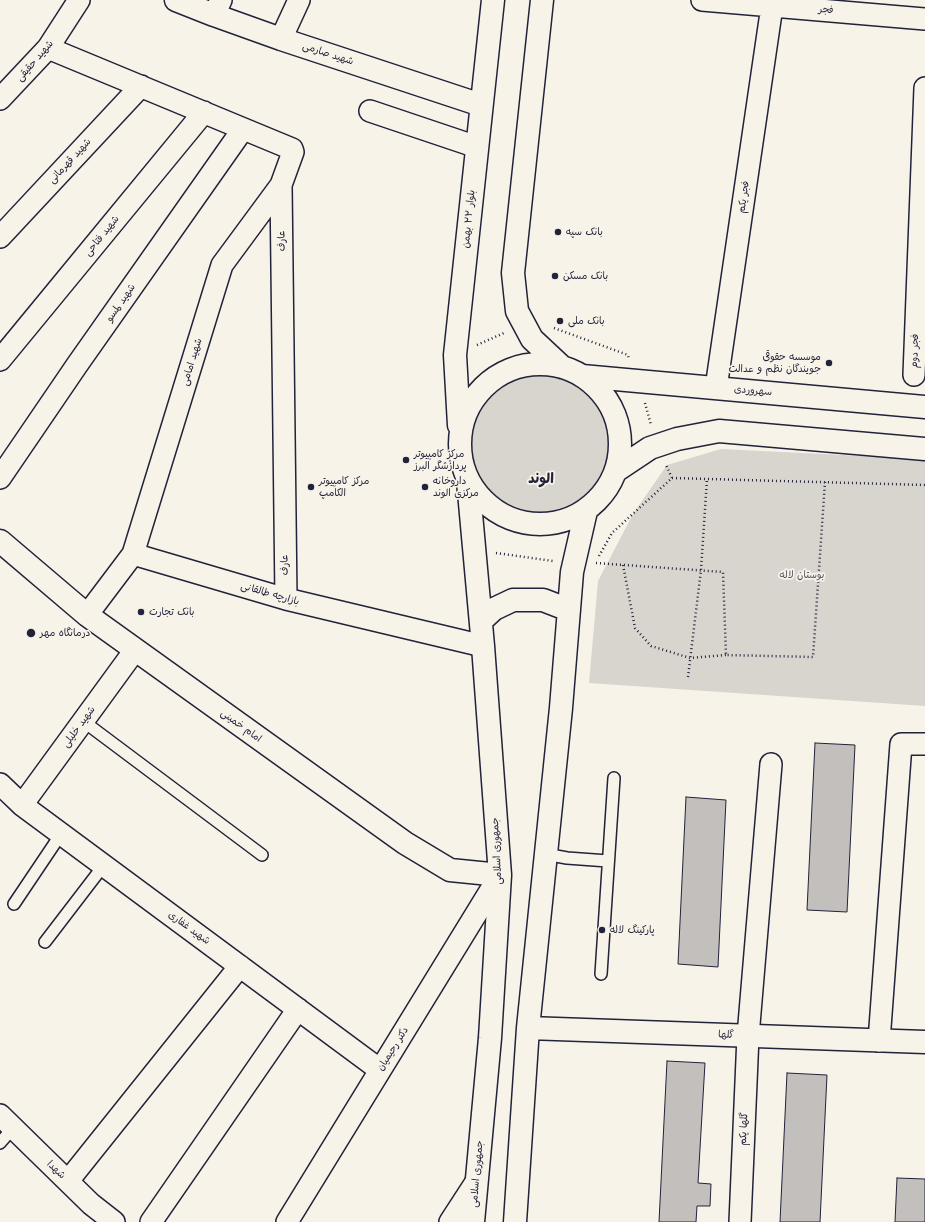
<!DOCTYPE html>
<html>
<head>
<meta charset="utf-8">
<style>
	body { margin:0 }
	canvas { display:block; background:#f7f3e8 }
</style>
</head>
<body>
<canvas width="925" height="1222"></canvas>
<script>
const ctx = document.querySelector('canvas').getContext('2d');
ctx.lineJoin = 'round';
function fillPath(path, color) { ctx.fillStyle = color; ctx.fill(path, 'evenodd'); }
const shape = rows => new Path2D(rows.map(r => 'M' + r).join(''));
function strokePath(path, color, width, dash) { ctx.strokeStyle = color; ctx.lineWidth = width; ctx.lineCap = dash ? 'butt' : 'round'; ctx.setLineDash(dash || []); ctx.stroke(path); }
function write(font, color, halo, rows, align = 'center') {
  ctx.font = font + ' "Shantell Sans","Playpen Sans Arabic",sans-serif'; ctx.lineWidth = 3.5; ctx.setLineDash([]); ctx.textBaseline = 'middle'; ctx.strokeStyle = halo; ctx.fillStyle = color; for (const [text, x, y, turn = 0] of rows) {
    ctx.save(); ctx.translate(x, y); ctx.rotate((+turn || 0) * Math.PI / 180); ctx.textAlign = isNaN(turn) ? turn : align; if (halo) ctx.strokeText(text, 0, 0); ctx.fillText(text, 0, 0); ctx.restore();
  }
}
fillPath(shape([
	'460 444a80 80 0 1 1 160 0a80 80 0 1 1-160 0Z',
	[721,449,925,459,925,706,589,683,598,581,633,514,667,465]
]), '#d8d5cf');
const building = shape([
	[815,743,855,745,847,912,807,910,815,743],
	[686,797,726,800,718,967,678,964,686,797],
	[667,1061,705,1063,698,1183,711,1184,710,1206,697,1206,696,1222,659,1222,667,1061],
	[787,1073,827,1075,820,1222,780,1222,787,1073],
	[897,1178,925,1179,925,1222,895,1222,897,1178]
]);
fillPath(building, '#c2bfbd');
strokePath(building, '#22223b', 1);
const lane = shape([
	[83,721,262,855],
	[545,854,567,858,608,861],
	[14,904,61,834],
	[45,942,104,865],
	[601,974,614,778],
	[0,1143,13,1128]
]);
const street = shape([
	[702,0,925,19],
	[214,15,221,0],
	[281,39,299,0],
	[48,48,292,149,293,152,281,185,286,599],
	[0,99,48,48,79,0],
	[370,111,477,147],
	[0,237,141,86],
	[0,360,204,112],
	[914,375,925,88],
	[716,388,772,6],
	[0,478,77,365,243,129],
	[133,554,222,265,281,185],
	[87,615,133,554,286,599,483,646],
	[0,784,22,805,380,1070],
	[22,805,135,650],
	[879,1041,901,744,925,744],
	[0,1115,91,1204,114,1222],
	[68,1181,240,966],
	[151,1222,298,1009],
	[287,1222,500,875],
	[450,1222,476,1182],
	[740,1222,748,1036,771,764]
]);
const secondary = shape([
	[176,0,214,15,281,39,481,105],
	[542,0,513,273,517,311,532,339,562,367],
	'460 444a80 80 0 1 1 160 0a80 80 0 1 1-160 0Z',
	[582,376,925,407],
	[459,425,455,355,493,0],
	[617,470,650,448,677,439,719,431,925,449],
	[468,481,483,646,500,875,490,1038,473,1222],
	[0,541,87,615,405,843,450,870,500,875],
	[481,621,494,609,513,600,543,600,569,610],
	[528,1028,925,1042],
	[515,1222,528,1028,561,708,572,572,586,511]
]);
strokePath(lane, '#22223b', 14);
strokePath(street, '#22223b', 24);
strokePath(secondary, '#22223b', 25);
strokePath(shape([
	[554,328,628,355,629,359],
	[477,345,504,333],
	[645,403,651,425],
	[672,478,925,485],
	[496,553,553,561],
	[599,556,612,533,672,478,666,465],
	[596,563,723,572,726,655,813,657,825,482],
	[623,565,635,628,651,646,690,658,726,655],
	[688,677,701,570,707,479]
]), '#22223b', 2.5, [1, 3]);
strokePath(lane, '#f7f3e8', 11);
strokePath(street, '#f7f3e8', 21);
strokePath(secondary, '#f7f3e8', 22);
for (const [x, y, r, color] of [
	[558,232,4,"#22223b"],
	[555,276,4,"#22223b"],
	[560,321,4,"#22223b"],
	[829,363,4,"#22223b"],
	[406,460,4,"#22223b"],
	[311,487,4,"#22223b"],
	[425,487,4,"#22223b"],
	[141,612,4,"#22223b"],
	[31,633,5,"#22223b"],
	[602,930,4,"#22223b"]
]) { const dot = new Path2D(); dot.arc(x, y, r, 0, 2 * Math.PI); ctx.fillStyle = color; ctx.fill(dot); strokePath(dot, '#f7f3e8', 1.5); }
write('10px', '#22223b', '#f7f3e8', [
	["فجر",826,10,5],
	["شهید صارمی",328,54,18],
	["شهید حقیقی",35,61,-49],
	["شهید قهرمانی",70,161,-47],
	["فجر یکم",744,197,-82],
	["بلوار ۲۲ بهمن",469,219,-84],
	["شهید فتاحی",102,236,-51],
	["عارف",282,241,-91],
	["شهید لمسو",121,303,-55],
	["فجر دوم",915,351,-88],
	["شهید امامی",192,362,-73],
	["سهروردی",753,391,5],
	["عارف",285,565,-91],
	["بازارچه طالقانی",270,594,16],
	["امام خمینی",241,726,36],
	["شهید خلیلی",79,727,-54],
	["جمهوری اسلامی",497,851,-93],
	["شهید غفاری",189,928,36],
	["گلها",726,1035,2],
	["دکتر رحیمیان",393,1049,-58],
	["گلها یکم",744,1129,-87],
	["شهدا",56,1170,44],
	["جمهوری اسلامی",477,1174,-85]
]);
write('10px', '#22223b', '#f7f3e8', [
	["بانک سپه",566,232],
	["بانک مسکن",563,276],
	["بانک ملی",568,321],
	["موسسه حقوقی",821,357,"right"],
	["جویندگان نظم و عدالت",821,369,"right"],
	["مرکز کامپیوتر",414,454],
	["پردازشگر البرز",414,466],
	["مرکز کامپیوتر",319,481],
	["الکامپ",319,493],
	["داروخانه",433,481],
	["مرکزی الوند",433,493],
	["بانک تجارت",149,612],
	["درمانگاه مهر",40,633],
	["پارکینگ لاله",610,930]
], 'left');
write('10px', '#504f60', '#f7f3e8', [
	["بوستان لاله",802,575]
]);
write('bold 14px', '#22223b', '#f7f3e8', [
	["الوند",541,479]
]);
</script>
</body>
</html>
